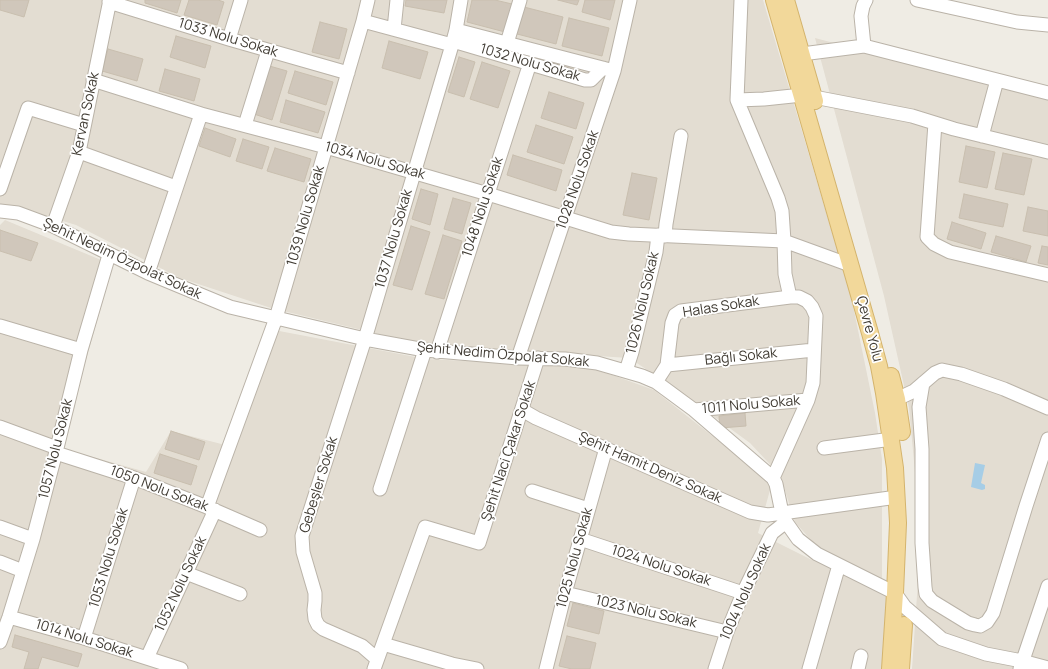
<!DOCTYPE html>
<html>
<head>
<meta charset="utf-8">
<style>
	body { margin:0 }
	canvas { display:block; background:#efece4 }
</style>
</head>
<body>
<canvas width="1048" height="669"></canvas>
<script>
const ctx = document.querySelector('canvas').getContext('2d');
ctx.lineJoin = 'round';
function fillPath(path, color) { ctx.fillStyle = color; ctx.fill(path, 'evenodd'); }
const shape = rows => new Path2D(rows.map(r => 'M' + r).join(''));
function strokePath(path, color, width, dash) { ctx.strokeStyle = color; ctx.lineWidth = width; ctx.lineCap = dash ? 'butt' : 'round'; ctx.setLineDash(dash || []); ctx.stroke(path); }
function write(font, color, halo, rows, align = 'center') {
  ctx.font = font + ' Manrope,sans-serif'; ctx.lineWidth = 3.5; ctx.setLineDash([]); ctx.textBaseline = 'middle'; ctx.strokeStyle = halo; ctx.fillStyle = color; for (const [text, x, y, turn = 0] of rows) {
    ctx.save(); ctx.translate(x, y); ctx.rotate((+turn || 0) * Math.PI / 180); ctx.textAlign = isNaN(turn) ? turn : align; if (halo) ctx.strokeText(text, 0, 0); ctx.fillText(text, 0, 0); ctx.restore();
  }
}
fillPath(shape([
	[0,0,763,0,851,296,875,413,882,459,882,580,817,547,795,522,780,475,750,443,672,386,629,358,424,345,271,308,180,278,76,225,9,205,0,206],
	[815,38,1048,99,1048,669,912,669,921,536,909,408,884,296],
	[5,220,113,265,61,448,146,472,171,431,233,447,274,330,426,359,590,367,654,390,772,483,758,533,890,599,884,669,0,669,0,225]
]), '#e3ddd2');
fillPath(shape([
	[975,463,985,465,981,483,985,485,985,489,982,490,971,487]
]), '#a6cde6');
const building = shape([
	[0,0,29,0,24,17,0,10,0,0],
	[145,0,181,0,177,13,145,3,145,0],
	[189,0,218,0,224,2,217,25,184,15,189,0],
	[406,0,447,0,444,13,405,6,406,0],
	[472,0,495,0,512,4,505,32,467,22,472,0],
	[558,0,579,0,577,5,558,0],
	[585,0,615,0,610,20,582,12,585,0],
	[524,7,563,17,556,44,517,34,524,7],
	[569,18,609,28,602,56,562,46,569,18],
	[320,22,347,29,339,59,312,52,320,22],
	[176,36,211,46,205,68,170,57,176,36],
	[389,41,428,52,420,79,382,68,389,41],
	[108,49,143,59,137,81,102,71,108,49],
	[459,57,475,62,464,97,448,92,459,57],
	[482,62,510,71,498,108,470,99,482,62],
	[266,65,287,71,272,120,251,113,266,65],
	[165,69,200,79,194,101,159,91,165,69],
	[295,71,333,82,326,105,288,93,295,71],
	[549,92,584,103,576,129,541,118,549,92],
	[286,100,325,112,318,133,280,122,286,100],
	[536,125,573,137,564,164,527,152,536,125],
	[205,128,236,139,230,157,199,146,205,128],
	[243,139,269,147,262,169,236,161,243,139],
	[966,146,995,152,987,188,959,182,966,146],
	[275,148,311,159,304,182,267,171,275,148],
	[1003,153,1032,159,1024,195,995,189,1003,153],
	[513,155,562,170,556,191,507,175,513,155],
	[632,173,657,178,649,220,623,215,632,173],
	[421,189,438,194,430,225,412,219,421,189],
	[964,194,1008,204,1003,227,959,218,964,194],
	[453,198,471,203,462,234,444,229,453,198],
	[1028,207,1048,211,1048,236,1023,231,1028,207],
	[952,222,986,233,981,249,947,239,952,222],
	[411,226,430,232,412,290,393,285,411,226],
	[0,230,38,243,31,261,0,251,0,230],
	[443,235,462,241,444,299,425,294,443,235],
	[996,236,1031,246,1026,262,991,252,996,236],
	[1042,246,1048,247,1048,265,1038,263,1042,246],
	[745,413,746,426,720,428,719,416,745,413],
	[171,431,205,442,199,460,165,449,171,431],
	[160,454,197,466,191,485,154,473,160,454],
	[573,603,604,611,599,634,567,626,573,603],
	[15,635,82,654,78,667,42,657,38,669,24,669,29,652,12,647,15,635],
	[567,636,596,643,590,669,572,669,559,666,567,636]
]);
fillPath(building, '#d0c7bb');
strokePath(building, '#c9bfaf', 1);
const minor = shape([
	[368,0,363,21,452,45],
	[741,0,737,100,778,198,782,211,784,241,785,274,790,297,799,297,807,301,812,307,816,316,813,383,808,400,773,478],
	[917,0,1017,22,1048,25],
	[109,2,229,39,348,73],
	[394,29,397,0],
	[456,30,614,71],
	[229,39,241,0],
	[453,41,585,80,591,80,603,68],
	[507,43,520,0],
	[864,46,861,16,863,6,866,0],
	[802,54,864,46,997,80,982,136],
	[93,80,201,114,326,147,488,194,611,232,629,234,784,241,850,265],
	[997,80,1048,93],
	[814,97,912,116,954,129,1048,152],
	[737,100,764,99,802,95],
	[935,123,927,237,934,244,950,252,1048,275],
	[245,125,268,51],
	[79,152,176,187],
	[0,189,28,108,84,125],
	[0,211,18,213,53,226,148,273,230,307,365,339,425,350,518,358,565,359,597,363,642,376,656,382,694,410,773,478,776,484,782,513,786,522,798,539,817,554,895,593,905,607,942,639,986,654,1022,661,1048,668],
	[53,226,79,152,110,0],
	[665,236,666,224,681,136],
	[148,273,201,114],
	[0,326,81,350],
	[437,352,530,63],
	[518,358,614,71,630,0],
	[667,365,814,350],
	[626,371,632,352,656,252,658,235],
	[656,382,667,365,672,323,675,315,681,311,790,297],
	[923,383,919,407,922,449,922,543,925,587,926,594,932,601,968,623,975,625,980,626,987,622,993,613,1026,506,1048,439],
	[897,399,914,391,935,373,942,370,961,374,1004,389,1048,408],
	[522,410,536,418,750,512,768,515,897,497],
	[694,410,808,400],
	[0,427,57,448],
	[824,448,892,439],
	[56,453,134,478,207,507,260,530],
	[380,489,425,350],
	[532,491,588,509],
	[207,507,276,318,363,21],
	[0,527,33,539],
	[580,539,743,593],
	[0,562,23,571],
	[186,573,240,594],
	[565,593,727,632],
	[9,617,84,638,181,669],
	[84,638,134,478],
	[0,642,9,617,33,539,57,448,81,350,109,255],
	[383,644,452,664,477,669],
	[147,658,215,510],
	[377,659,362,646,323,629,318,625,315,619,314,610,315,601,315,593,303,552,302,536,365,339,452,45,456,30,461,0],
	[374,669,425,527,479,543,538,358],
	[546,669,565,593,606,448],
	[715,669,727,632,743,593,772,533,786,522],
	[809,669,839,565],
	[858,669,861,656],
	[1020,669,1048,586]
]);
const major = shape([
	[774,0,870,333,879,366,884,393,895,468,898,523,895,593,890,669],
	[786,0,815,101],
	[891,376,897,399,902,432],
	[901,669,904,625]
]);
strokePath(minor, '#bab3a8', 15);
strokePath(major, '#d4b46d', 18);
strokePath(minor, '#fff', 13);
strokePath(major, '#f2d89a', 16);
write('14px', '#413c34', '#fff', [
	["1033 Nolu Sokak",228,38,17],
	["1032 Nolu Sokak",530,63,16],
	["Kervan Sokak",86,114,-78],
	["1034 Nolu Sokak",375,161,16],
	["1028 Nolu Sokak",578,180,-71],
	["1048 Nolu Sokak",483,207,-72],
	["1039 Nolu Sokak",306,216,-74],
	["1037 Nolu Sokak",394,239,-74],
	["Şehit Nedim Özpolat Sokak",122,259,25],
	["1026 Nolu Sokak",643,303,-77],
	["Halas Sokak",721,307,-9],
	["Çevre Yolu",869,329,75],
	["Şehit Nedim Özpolat Sokak",503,355,5],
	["Bağlı Sokak",741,357,-6],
	["1011 Nolu Sokak",751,405,-5],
	["1057 Nolu Sokak",56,449,-76],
	["Şehit Naci Çakar Sokak",509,451,-72],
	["Şehit Hamit Deniz Sokak",650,468,24],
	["Gebeşler Sokak",319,485,-73],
	["1050 Nolu Sokak",159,489,21],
	["1053 Nolu Sokak",109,558,-73],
	["1025 Nolu Sokak",575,558,-75],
	["1024 Nolu Sokak",661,566,18],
	["1052 Nolu Sokak",181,584,-65],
	["1004 Nolu Sokak",746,592,-66],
	["1023 Nolu Sokak",646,612,13],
	["1014 Nolu Sokak",84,639,17]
]);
</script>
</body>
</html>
